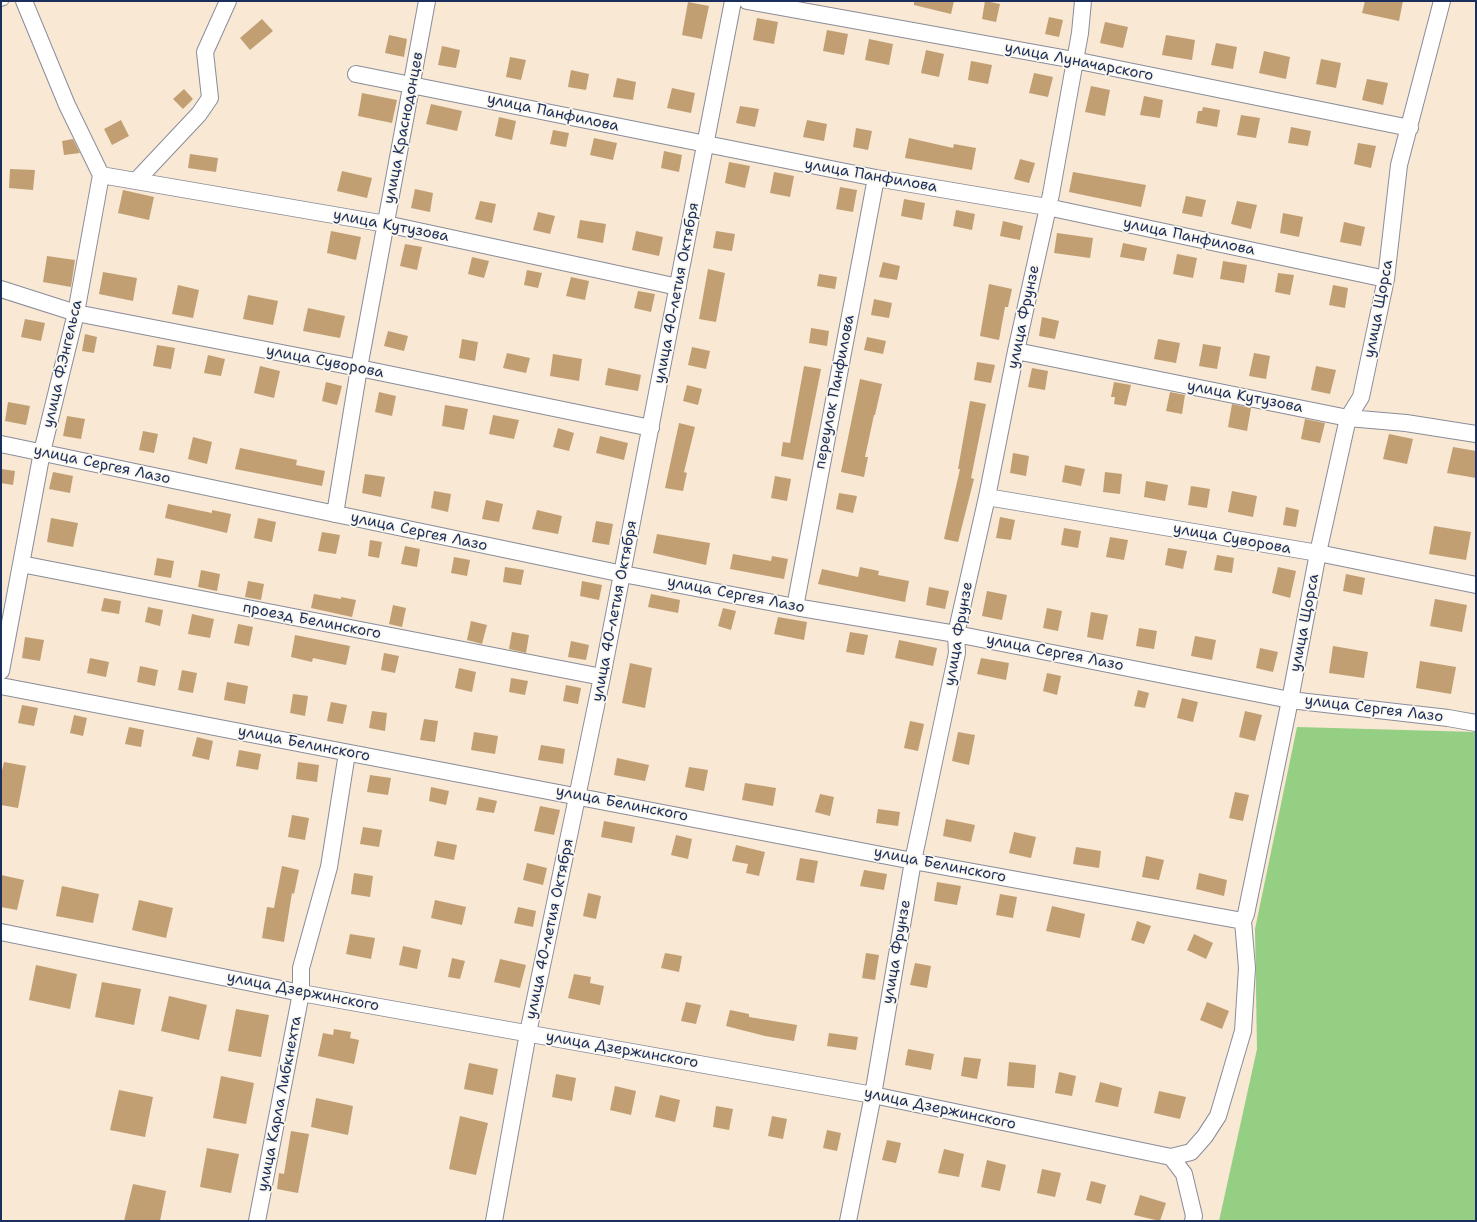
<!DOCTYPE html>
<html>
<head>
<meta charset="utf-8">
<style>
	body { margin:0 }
	#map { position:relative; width:1477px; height:1222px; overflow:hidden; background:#f8e8d4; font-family:"Shantell Sans",sans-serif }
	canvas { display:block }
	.frame { position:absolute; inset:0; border:2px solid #1b2f5e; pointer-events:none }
</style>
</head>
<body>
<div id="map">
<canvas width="1477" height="1222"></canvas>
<div class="frame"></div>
</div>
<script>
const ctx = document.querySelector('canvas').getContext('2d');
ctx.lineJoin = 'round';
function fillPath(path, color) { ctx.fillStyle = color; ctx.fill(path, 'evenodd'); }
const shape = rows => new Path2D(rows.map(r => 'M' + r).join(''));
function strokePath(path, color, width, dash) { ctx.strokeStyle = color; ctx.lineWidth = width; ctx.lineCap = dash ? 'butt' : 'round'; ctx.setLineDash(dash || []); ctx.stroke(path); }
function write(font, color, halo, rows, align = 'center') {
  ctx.font = font + ' "Shantell Sans",sans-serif'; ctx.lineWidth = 3.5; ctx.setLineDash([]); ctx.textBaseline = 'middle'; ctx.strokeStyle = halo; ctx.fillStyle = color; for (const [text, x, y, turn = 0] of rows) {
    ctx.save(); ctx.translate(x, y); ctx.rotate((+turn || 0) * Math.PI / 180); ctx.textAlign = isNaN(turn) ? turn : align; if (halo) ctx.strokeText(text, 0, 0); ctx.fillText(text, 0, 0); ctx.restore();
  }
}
fillPath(shape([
	[1297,727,1476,732,1476,1221,1219,1221,1257,1049,1255,929]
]), '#94cf84');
fillPath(shape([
	[914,1,954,1,951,14,914,5],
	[985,1,1000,4,996,22,982,19],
	[1365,1,1403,1,1399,21,1362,13],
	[688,2,709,6,702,39,682,35],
	[1049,17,1063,20,1059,37,1045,34],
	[757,18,778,22,774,44,753,40],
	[262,19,273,31,250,50,240,38],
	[1105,22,1128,27,1123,48,1100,43],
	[827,30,848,34,844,55,823,51],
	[389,35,407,39,404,57,385,53],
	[1166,35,1195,40,1192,60,1162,55],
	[869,39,893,44,889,65,865,60],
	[1216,43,1237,47,1233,69,1211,65],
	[442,46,460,50,456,68,438,65],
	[926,50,944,54,939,77,921,73],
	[1264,51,1290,57,1286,79,1259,73],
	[510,57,526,60,521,80,506,77],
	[1321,59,1341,63,1336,88,1316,84],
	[971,61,992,65,988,84,968,80],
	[571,70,589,74,586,90,568,87],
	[1034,73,1053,77,1048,97,1029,93],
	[617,78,636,82,633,100,613,97],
	[1367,79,1388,83,1383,105,1362,100],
	[1091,86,1110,90,1105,116,1085,112],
	[672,88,695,93,691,113,667,108],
	[184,89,193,99,183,109,173,99],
	[362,93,397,100,392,123,358,116],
	[1144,96,1163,100,1160,118,1140,115],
	[431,104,462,111,457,131,426,124],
	[740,106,759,109,755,127,736,123],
	[1203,107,1220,110,1217,127,1196,123,1198,111,1202,111],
	[1241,115,1260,118,1256,138,1237,135],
	[499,117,516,121,512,140,495,136],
	[121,120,129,136,112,145,104,129],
	[807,120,827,124,824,141,803,137],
	[1291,127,1311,131,1308,146,1288,143],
	[856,128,872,131,868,150,853,147],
	[553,130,569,133,566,147,550,144],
	[594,138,617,143,613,160,590,155],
	[909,138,953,148,954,144,976,148,972,170,905,158],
	[73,139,80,153,64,155,62,141],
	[1358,143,1376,146,1371,168,1354,164],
	[664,151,682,155,679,172,661,168],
	[190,154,218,158,216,172,188,168],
	[1020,159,1035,163,1029,183,1014,179],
	[729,162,750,166,745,188,725,183],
	[10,169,35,170,33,190,9,188],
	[342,171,372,178,367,198,337,191],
	[774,172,794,176,790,197,770,193],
	[1073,172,1146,185,1141,207,1069,192],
	[840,187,857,190,853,212,836,209],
	[415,189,433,193,430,212,411,208],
	[123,190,154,197,149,220,118,213],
	[1186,196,1206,200,1202,217,1182,213],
	[904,199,925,203,922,220,901,216],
	[480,201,496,204,492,223,475,219],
	[1237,201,1257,205,1251,229,1231,224],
	[956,210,975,214,972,230,953,226],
	[538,212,555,216,550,234,533,230],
	[1283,213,1303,217,1299,237,1280,233],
	[580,220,606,224,603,243,577,238],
	[1003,221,1023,226,1020,240,1000,236],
	[1344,222,1365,227,1361,246,1340,242],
	[331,231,361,237,356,260,327,253],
	[636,231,663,237,659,256,632,250],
	[716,231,735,234,732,251,713,248],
	[1057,233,1093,238,1090,258,1054,253],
	[1123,243,1147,248,1144,261,1120,257],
	[405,244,422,247,417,270,400,266],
	[1177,254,1197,258,1193,278,1173,274],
	[47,256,75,260,71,287,43,282],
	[472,257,489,261,484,278,468,274],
	[1223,261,1247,265,1244,283,1220,279],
	[883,262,900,266,897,280,879,277],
	[708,269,725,273,716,322,699,319],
	[527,270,542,273,538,288,524,285],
	[103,272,137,278,133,301,99,294],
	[1278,273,1294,275,1290,295,1275,292],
	[819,274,837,277,835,289,817,286],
	[571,277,589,281,585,300,566,296],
	[989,284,1012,289,1008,307,1005,307,999,340,980,336],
	[178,285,199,290,193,318,172,314],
	[1333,285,1348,288,1345,308,1329,305],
	[638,291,655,294,651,312,634,308],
	[248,295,278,301,273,325,243,319],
	[874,299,892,303,889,318,871,315],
	[308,308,345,316,340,338,303,331],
	[1042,317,1059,321,1055,339,1039,336],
	[25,319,45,323,41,341,21,337],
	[811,328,829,331,827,346,809,343],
	[388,331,408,336,404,351,384,346],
	[85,334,97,337,94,353,82,351],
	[867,337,886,341,883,354,864,350],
	[462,339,478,342,475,361,459,358],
	[1158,339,1180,343,1176,363,1154,359],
	[1203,344,1221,347,1217,369,1199,366],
	[157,345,175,348,171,369,153,366],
	[692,347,710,351,706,369,688,365],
	[507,353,530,358,526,373,503,368],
	[1254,353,1270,356,1266,379,1249,376],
	[553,354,582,359,579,381,550,376],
	[208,355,225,359,221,376,204,373],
	[977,362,995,365,991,383,974,380],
	[260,366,280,371,274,398,254,393],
	[804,366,821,369,803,460,781,456,783,442,790,443],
	[1316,366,1336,370,1330,394,1311,390],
	[608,368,641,375,638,391,605,385],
	[1032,368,1048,371,1045,390,1028,387],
	[860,379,882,384,875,415,874,415,865,457,868,457,864,477,841,472],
	[326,382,342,386,337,405,322,401],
	[1114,382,1131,385,1126,406,1114,404,1115,397,1111,397],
	[687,385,702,389,698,405,683,401],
	[379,392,396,396,392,416,375,412],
	[1170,392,1185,395,1182,414,1166,411],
	[970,401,986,404,971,478,974,479,958,542,944,539,960,469,958,469],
	[8,402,30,406,26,425,5,421],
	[1232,404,1251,408,1247,431,1228,427],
	[445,405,468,409,464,430,442,426],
	[493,415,519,420,514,439,489,434],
	[67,416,85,419,81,439,63,436],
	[1305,419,1325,423,1320,443,1301,439],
	[679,423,695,427,684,472,687,473,683,491,665,488],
	[558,428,574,433,569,451,553,447],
	[143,431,158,434,154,453,139,450],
	[1389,434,1413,439,1407,464,1383,459],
	[600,436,628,443,624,460,596,453],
	[193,437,212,442,207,464,188,459],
	[1453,447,1476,451,1476,478,1447,473],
	[240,448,297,460,296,465,325,471,322,486,235,469],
	[1013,453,1029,456,1026,476,1010,473],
	[1065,465,1085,469,1081,486,1062,482],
	[1,469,15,471,13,485,1,483],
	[53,472,73,476,70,493,49,489],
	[1105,472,1122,474,1120,494,1103,492],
	[365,474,385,477,381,497,362,493],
	[775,476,791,479,787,501,771,498],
	[1146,481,1168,485,1165,501,1144,497],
	[1191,486,1210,489,1207,508,1188,505],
	[434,491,451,494,448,512,431,508],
	[1232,491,1257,496,1253,517,1228,512],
	[839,493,857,496,853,513,836,509],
	[486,500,503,504,499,522,482,519],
	[168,504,212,513,212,510,231,514,227,533,165,518],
	[1286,507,1299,510,1296,527,1283,525],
	[537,510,562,516,558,534,532,529],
	[1000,517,1015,520,1011,540,996,538],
	[51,518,78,523,73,547,47,542],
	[258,518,276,522,272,542,254,538],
	[596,521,613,524,609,545,592,542],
	[1434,526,1471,532,1466,560,1429,554],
	[1064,528,1081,531,1078,548,1061,545],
	[322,532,340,535,336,554,318,551],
	[657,534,710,543,706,565,653,553],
	[1110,537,1128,540,1124,560,1106,557],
	[370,540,382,542,379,558,368,556],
	[405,546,420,549,417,567,401,564],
	[1168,548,1187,551,1183,569,1165,565],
	[733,554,771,561,772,556,788,559,784,579,730,569],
	[1217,555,1234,558,1232,573,1214,570],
	[454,557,470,560,467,576,451,573],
	[157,558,174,561,171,578,154,575],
	[505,567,524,570,521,585,503,582],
	[860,567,879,571,878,575,909,581,905,602,818,584,822,569,858,577],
	[1278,567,1296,571,1290,598,1272,593],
	[201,570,220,574,217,591,198,587],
	[1346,574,1365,578,1362,595,1343,591],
	[248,581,264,584,261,600,245,597],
	[582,581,602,585,599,600,580,596],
	[929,587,949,591,945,609,926,605],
	[987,591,1007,595,1002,620,982,616],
	[314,594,341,599,341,597,356,600,352,617,311,608],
	[651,594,680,600,678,613,648,607],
	[104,598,121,601,119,614,101,611],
	[1435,599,1467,605,1462,632,1430,626],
	[393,605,406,608,402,627,389,624],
	[148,607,163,610,160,626,145,622],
	[723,608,736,611,731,630,718,626],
	[1047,608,1062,611,1058,631,1043,628],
	[1091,612,1108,615,1103,640,1087,637],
	[192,614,214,619,210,638,188,634],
	[778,617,807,622,804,640,774,634],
	[471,621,487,625,482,644,467,640],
	[238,624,253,627,249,646,234,643],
	[1139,628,1157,631,1154,649,1136,646],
	[512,632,529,635,526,653,509,649],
	[850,632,868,635,864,655,846,652],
	[295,635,350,646,346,665,313,658,312,662,291,657],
	[1195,636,1216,640,1212,660,1191,656],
	[25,637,44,640,40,661,22,658],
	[899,640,937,648,933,666,895,658],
	[571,641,589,645,586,660,568,657],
	[1333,646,1368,652,1364,678,1329,673],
	[1260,648,1278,652,1273,672,1256,668],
	[384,653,399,656,395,673,381,670],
	[90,658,109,662,106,677,87,673],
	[981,658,1009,663,1006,680,977,674],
	[1420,661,1456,667,1451,694,1416,688],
	[630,663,652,668,645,708,622,703],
	[140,666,158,670,155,686,137,682],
	[459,668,476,672,472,692,455,688],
	[182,670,197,673,193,693,178,690],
	[1047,673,1061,676,1057,695,1043,691],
	[511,678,528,681,525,695,509,692],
	[227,682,248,686,245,704,224,700],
	[566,685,581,688,578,704,563,701],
	[1138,690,1149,693,1145,708,1134,706],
	[293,694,308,696,305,716,290,713],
	[1182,698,1198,702,1193,722,1177,718],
	[331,702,347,705,343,724,327,721],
	[22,705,38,708,34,726,18,723],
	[372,711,387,713,385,731,369,728],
	[1245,711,1262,715,1255,741,1239,737],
	[74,715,87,718,83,736,70,733],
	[424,719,438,721,435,742,420,740],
	[910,721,924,724,918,751,904,748],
	[129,727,144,730,141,747,125,744],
	[474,732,498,736,495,754,471,750],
	[958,732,975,735,969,765,952,761],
	[197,737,213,741,209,760,192,756],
	[541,745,565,749,563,764,538,760],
	[239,750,261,754,258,770,236,766],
	[617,758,649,765,645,781,614,775],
	[4,762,26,766,18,808,1,805,1,775],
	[298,762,319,765,317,782,296,779],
	[689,767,708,770,704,791,685,787],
	[370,775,391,778,388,795,367,792],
	[745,783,776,788,773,806,742,800],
	[431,787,449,791,446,805,429,801],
	[1235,792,1249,795,1243,821,1229,818],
	[820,794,834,797,830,816,815,812],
	[479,797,497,801,494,813,476,810],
	[540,806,560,810,554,835,534,831],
	[878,809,900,812,898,826,876,823],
	[292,815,309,818,305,840,288,837],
	[946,819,975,825,971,842,943,836],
	[604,821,635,827,632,843,601,837],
	[363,827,382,830,379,847,360,844],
	[1014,832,1036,837,1031,858,1009,853],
	[676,835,692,839,688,859,671,855],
	[437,841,457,845,454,860,434,856],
	[736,845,765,852,759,876,746,873,748,864,732,861],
	[1076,847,1101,851,1099,868,1073,864],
	[1146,856,1164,860,1159,880,1142,877],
	[800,858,818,861,814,883,796,880],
	[527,863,547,868,543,885,523,880],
	[282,866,299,870,294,894,292,893,284,942,262,938,267,907,274,908],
	[864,870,887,874,884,890,860,886],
	[354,873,373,876,370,897,351,894],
	[1199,873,1227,880,1224,896,1196,889],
	[1,875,24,880,17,910,1,907],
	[937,882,961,886,957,905,934,901],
	[62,886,99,894,93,923,56,916],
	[588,893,601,896,596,919,583,916],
	[1000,894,1017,897,1013,918,996,915],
	[139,900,173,908,166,938,132,930],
	[435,900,466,907,462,925,431,918],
	[1052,906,1085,914,1080,938,1046,931],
	[518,907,536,911,533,927,514,923],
	[1137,921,1151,926,1144,944,1131,940],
	[350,934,375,938,371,959,346,954],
	[1194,934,1213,943,1206,959,1187,950],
	[403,946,421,950,417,969,399,965],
	[665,953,682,956,679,972,661,968],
	[866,953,879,955,875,980,862,978],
	[452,958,465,961,460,979,448,977],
	[500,959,526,965,520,988,494,982],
	[915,963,931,966,927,988,910,985],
	[36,965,77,974,70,1009,29,1000],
	[574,974,591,977,590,983,604,986,600,1005,568,998],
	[102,982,141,989,134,1025,95,1017],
	[169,996,207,1005,199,1040,161,1031],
	[686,1002,701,1005,696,1024,681,1021],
	[1207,1002,1229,1011,1222,1029,1200,1020],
	[236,1009,269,1015,261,1057,228,1051],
	[730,1010,749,1014,749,1017,797,1025,794,1041,765,1036,726,1026],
	[334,1029,351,1032,350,1038,359,1040,354,1064,318,1056,323,1033,333,1035],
	[829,1033,858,1037,856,1050,827,1046],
	[908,1049,934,1054,931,1070,905,1065],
	[964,1057,981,1059,977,1079,961,1076],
	[1009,1062,1036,1065,1034,1088,1007,1086],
	[469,1063,498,1069,493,1095,464,1089],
	[1059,1072,1076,1076,1072,1096,1055,1093],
	[556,1074,576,1078,572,1101,552,1097],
	[221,1076,254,1083,246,1124,213,1118],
	[1100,1082,1122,1088,1118,1107,1095,1102],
	[615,1086,636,1091,631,1115,610,1110],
	[119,1090,153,1097,145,1137,110,1130],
	[1159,1091,1186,1097,1180,1119,1154,1113],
	[660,1095,680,1100,675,1122,655,1117],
	[316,1098,353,1106,348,1135,311,1127],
	[716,1106,733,1109,729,1130,713,1127],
	[460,1116,488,1123,476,1175,449,1169],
	[772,1116,787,1119,783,1139,768,1136],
	[827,1130,841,1133,837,1151,823,1148],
	[291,1131,309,1134,298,1193,277,1189,279,1173,284,1174],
	[887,1140,901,1143,896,1163,882,1160],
	[207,1148,239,1154,231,1193,200,1187],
	[944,1149,964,1154,959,1177,938,1173],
	[987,1160,1006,1165,1000,1191,981,1187],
	[1042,1169,1061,1173,1055,1197,1037,1193],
	[1091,1181,1106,1185,1101,1204,1086,1200],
	[133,1184,166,1191,160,1221,124,1221],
	[1140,1195,1166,1203,1160,1221,1134,1215]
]), '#c29f73');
const lane = shape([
	[1,2,4,1]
]);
const street = shape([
	[24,1,67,105,101,175],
	[747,1,1074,60,1410,128],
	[356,74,876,178,1047,207,1386,279],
	[101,175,386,224,678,287],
	[136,181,199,114,210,98,205,52,228,1],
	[1,289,76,313,359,368,651,428],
	[1016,351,1348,418,1406,423,1476,434],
	[1,444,623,574,795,607,956,634,1290,700,1448,718,1476,723],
	[987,497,1318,553,1476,585],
	[335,514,359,368,427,1],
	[21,564,602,677],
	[795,607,876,178],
	[1,671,42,452,76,313,101,175],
	[1,686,913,861,1243,921],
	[1,932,301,993,873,1095,1171,1157,1191,1152,1205,1136,1218,1116,1243,1031,1247,968,1243,921,1246,914,1290,700,1318,553,1348,418,1361,397,1386,279,1399,165,1442,1],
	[1171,1157,1184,1174,1194,1216,1193,1221],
	[257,1221,301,993,301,968,329,867,347,753],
	[494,1221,528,1033,602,677,733,1],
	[848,1221,873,1095,913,861,957,653,956,634,987,497,1016,351,1051,194,1080,33,1083,1]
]);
strokePath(lane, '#8a8c99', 10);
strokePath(street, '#8a8c99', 18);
strokePath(lane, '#fff', 8);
strokePath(street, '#fff', 16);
write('15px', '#1b2f5e', '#fbf7ec', [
	["улица Луначарского",1079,62,11],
	["улица Панфилова",553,113,12],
	["улица Краснодонцев",404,128,-79],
	["улица Панфилова",871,176,10],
	["улица Кутузова",391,226,11],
	["улица Панфилова",1189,237,12],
	["улица 40-летия Октября",677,293,-79],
	["улица Щорса",1379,309,-79],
	["улица Фрунзе",1024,317,-78],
	["улица Суворова",325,362,11],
	["улица Ф.Энгельса",63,364,-77],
	["переулок Панфилова",835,392,-79],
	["улица Кутузова",1245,397,11],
	["улица Сергея Лазо",102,465,12],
	["улица Сергея Лазо",419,532,12],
	["улица Суворова",1232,539,10],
	["улица Сергея Лазо",736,595,11],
	["улица 40-летия Октября",615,611,-79],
	["проезд Белинского",312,621,11],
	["улица Щорса",1305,623,-79],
	["улица Фрунзе",959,634,-80],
	["улица Сергея Лазо",1055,653,11],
	["улица Сергея Лазо",1374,709,7],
	["улица Белинского",304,744,11],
	["улица Белинского",622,804,11],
	["улица Белинского",940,865,11],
	["улица 40-летия Октября",550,929,-78],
	["улица Фрунзе",897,952,-80],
	["улица Дзержинского",303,992,11],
	["улица Дзержинского",622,1050,10],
	["улица Карла Либкнехта",280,1104,-79],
	["улица Дзержинского",940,1109,12]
]);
</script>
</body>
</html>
